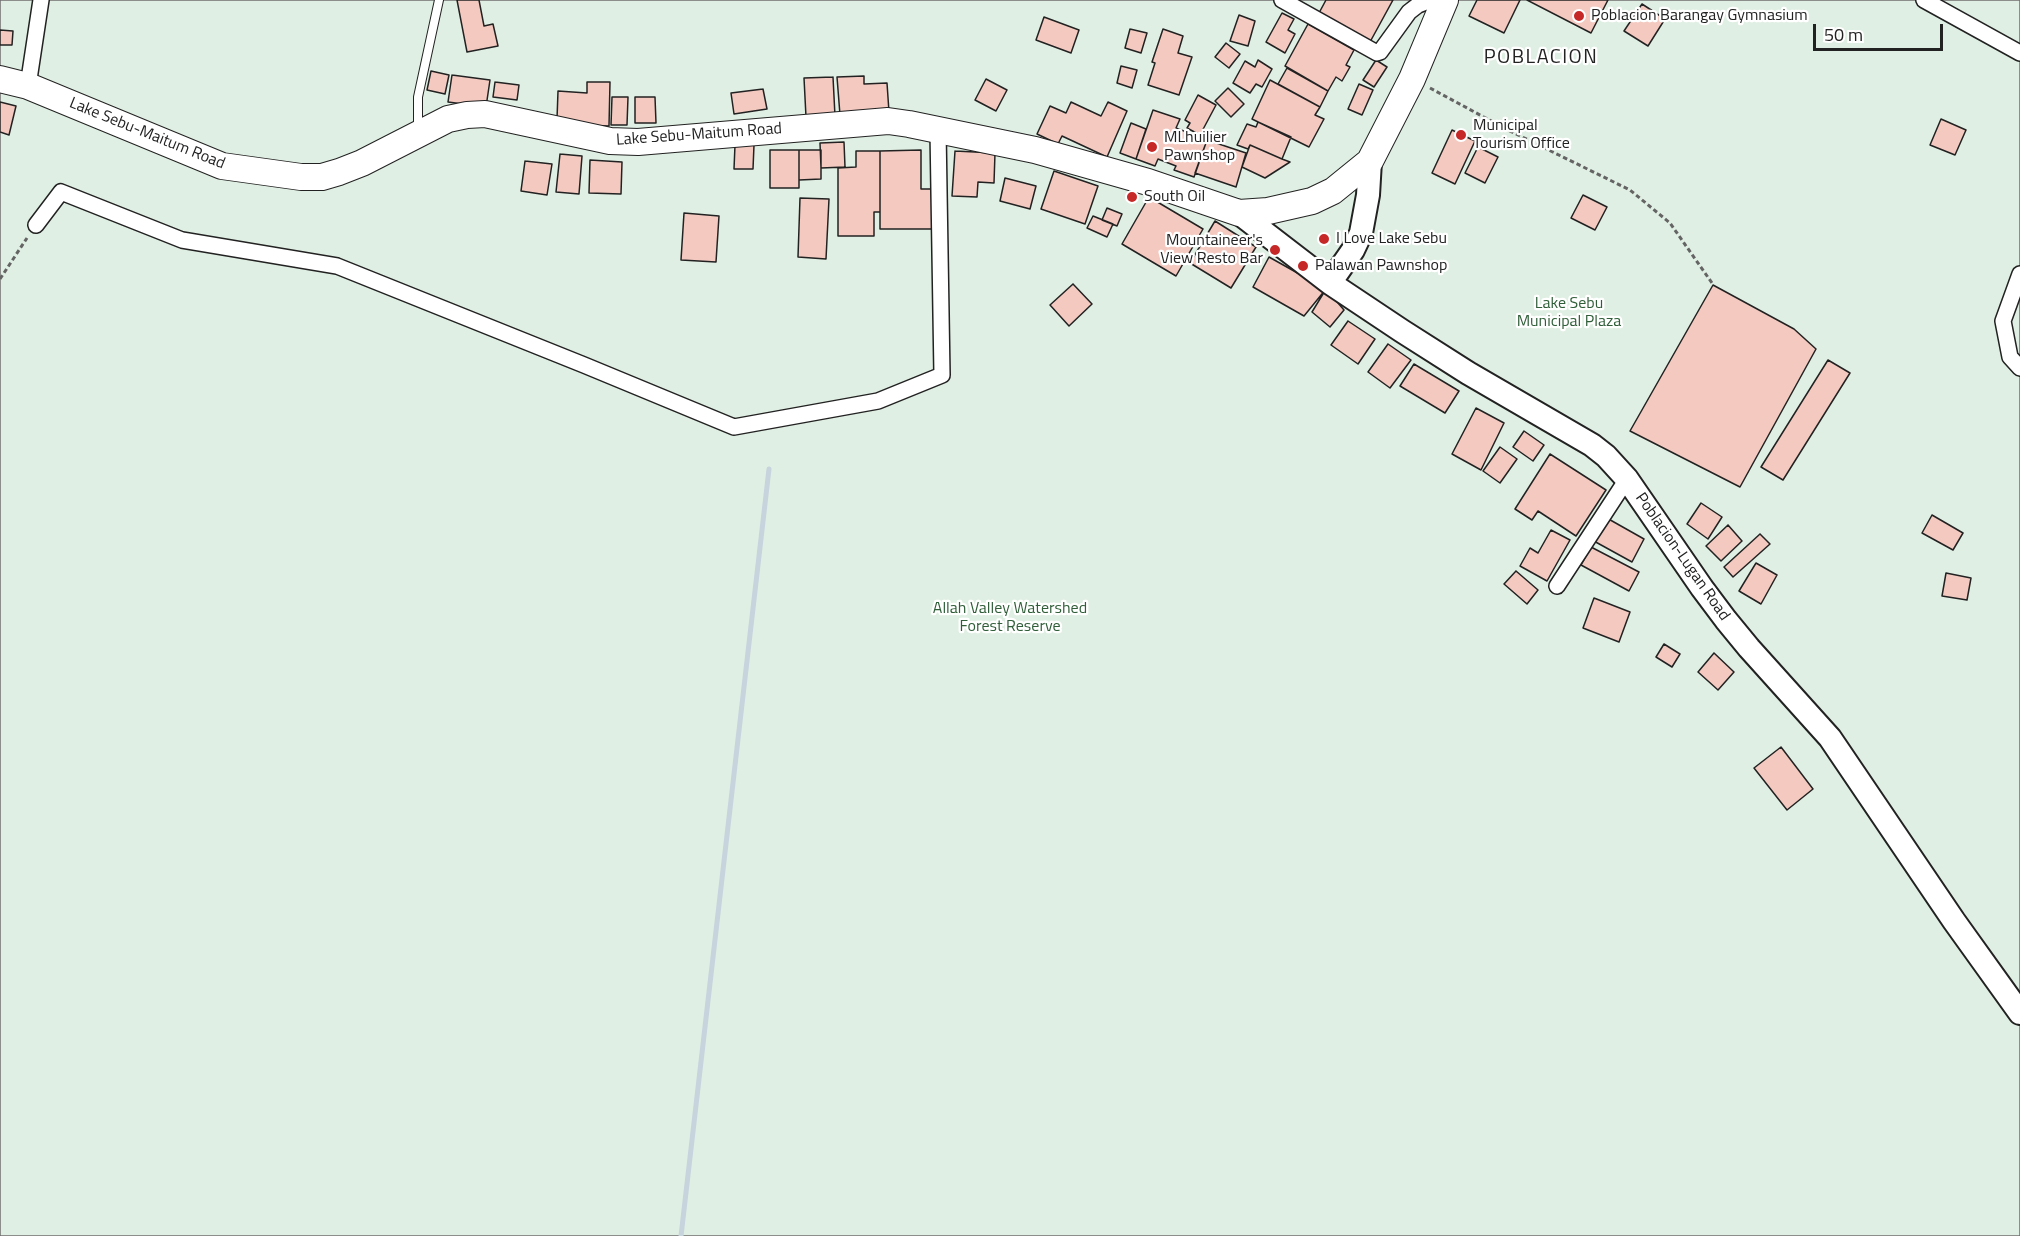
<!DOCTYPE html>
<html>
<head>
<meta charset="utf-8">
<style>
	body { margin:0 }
	#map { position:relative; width:2020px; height:1236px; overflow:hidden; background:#fff; font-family:"Titillium Web",sans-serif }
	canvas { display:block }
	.scale { position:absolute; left:1813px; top:24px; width:130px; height:27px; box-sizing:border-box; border:3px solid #222; border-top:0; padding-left:8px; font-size:18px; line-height:21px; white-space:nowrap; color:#222; -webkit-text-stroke:4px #fff; paint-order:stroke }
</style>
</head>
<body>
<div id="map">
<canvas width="2020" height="1236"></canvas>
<div class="scale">50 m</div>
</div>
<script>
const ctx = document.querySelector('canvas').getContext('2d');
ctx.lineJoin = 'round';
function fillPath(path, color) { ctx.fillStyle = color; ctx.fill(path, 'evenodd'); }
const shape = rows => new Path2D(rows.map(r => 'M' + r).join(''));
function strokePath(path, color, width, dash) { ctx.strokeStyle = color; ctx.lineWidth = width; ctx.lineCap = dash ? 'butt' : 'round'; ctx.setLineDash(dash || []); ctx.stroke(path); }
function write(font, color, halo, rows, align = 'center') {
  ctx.font = font + ' "Titillium Web",sans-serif'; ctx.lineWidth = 4.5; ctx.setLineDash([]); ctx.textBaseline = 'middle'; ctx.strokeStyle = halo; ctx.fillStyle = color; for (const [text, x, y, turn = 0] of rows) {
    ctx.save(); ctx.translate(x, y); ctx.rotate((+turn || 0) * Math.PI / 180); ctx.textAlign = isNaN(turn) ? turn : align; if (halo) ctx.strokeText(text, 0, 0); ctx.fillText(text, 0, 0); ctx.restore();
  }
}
const green = shape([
	[0,0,2020,0,2020,1236,0,1236,0,0]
]);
fillPath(green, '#e0efe3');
strokePath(green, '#6f6f6f', 1.5);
strokePath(shape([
	[681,1236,769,469]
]), '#c7d3dd', 5);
const building = shape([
	[457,0,479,0,484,26,493,24,498,46,467,52,457,0],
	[1326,0,1393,0,1370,42,1319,13,1326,0],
	[1477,0,1520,0,1504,33,1469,16,1477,0],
	[1527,0,1608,0,1591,33,1527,0],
	[1642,4,1665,19,1648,46,1624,31,1642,4],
	[1282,13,1294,19,1288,30,1295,34,1285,53,1266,42,1282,13],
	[1239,15,1255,21,1248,46,1230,41,1239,15],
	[1044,17,1079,30,1071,53,1036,40,1044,17],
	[1308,24,1354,50,1346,65,1350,67,1342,81,1336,77,1328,91,1285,66,1308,24],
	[1130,29,1147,33,1141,53,1125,48,1130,29],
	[1163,29,1183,36,1178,53,1192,57,1179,95,1148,85,1155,63,1152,62,1163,29],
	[0,30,13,31,12,45,0,45,0,30],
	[1226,43,1240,54,1229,68,1215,57,1226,43],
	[1258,60,1272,69,1262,87,1256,84,1250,93,1233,83,1245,61,1255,67,1258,60],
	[1376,60,1387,67,1374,87,1363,80,1376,60],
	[1121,66,1137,70,1132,88,1117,83,1121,66],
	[1287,68,1328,91,1320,107,1278,84,1287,68],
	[431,71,449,75,445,94,427,90,431,71],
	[452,75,490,80,486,107,448,102,452,75],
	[864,76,864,84,887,83,889,112,840,115,837,77,864,76],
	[833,77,835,116,806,117,804,78,833,77],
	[986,79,1007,90,996,111,975,100,986,79],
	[1270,80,1320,107,1315,115,1324,119,1309,147,1252,119,1270,80],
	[495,82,519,85,517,100,493,97,495,82],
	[587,82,610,82,609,126,572,125,573,120,557,119,558,91,587,93,587,82],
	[1359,84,1373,90,1362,115,1348,109,1359,84],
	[1228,88,1244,104,1231,117,1215,101,1228,88],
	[763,89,767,109,734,114,731,93,763,89],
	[1198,95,1216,105,1200,135,1187,128,1190,123,1185,120,1198,95],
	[612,97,628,97,627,125,611,125,612,97],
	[635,97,655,97,656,123,635,123,635,97],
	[0,102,16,106,9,135,0,132,0,102],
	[1071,102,1101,116,1108,102,1127,111,1107,157,1062,136,1058,144,1037,134,1050,106,1066,113,1071,102],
	[1153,110,1180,119,1176,128,1207,140,1194,177,1174,170,1176,166,1158,159,1155,166,1136,159,1153,110],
	[1941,119,1966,130,1955,155,1930,145,1941,119],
	[1258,122,1291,137,1282,159,1250,145,1248,149,1237,145,1247,124,1256,127,1258,122],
	[1131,123,1146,129,1136,159,1120,153,1131,123],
	[1452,130,1475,141,1455,184,1432,173,1452,130],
	[1207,140,1246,153,1236,187,1195,173,1207,140],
	[844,142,845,167,821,168,820,143,844,142],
	[735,145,754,145,753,169,734,169,735,145],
	[1250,145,1282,159,1290,162,1265,178,1242,167,1250,145],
	[1478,147,1498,157,1485,183,1465,173,1478,147],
	[770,150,799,150,799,188,770,188,770,150],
	[799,150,821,150,821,179,799,180,799,150],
	[921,150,921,189,932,189,932,229,880,229,880,151,921,150],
	[856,151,880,151,880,212,874,212,874,236,838,236,838,168,856,167,856,151],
	[955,151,995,153,994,183,978,182,977,197,952,196,955,151],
	[560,154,582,156,579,194,556,192,560,154],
	[590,160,622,162,621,194,589,193,590,160],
	[525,161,552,164,547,195,521,191,525,161],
	[1054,171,1098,186,1085,224,1041,209,1054,171],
	[1005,178,1036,186,1030,209,1000,201,1005,178],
	[1583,195,1607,207,1595,230,1571,218,1583,195],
	[1149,197,1203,229,1176,276,1122,244,1149,197],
	[800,198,829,199,826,259,798,257,800,198],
	[1107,208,1122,214,1117,226,1102,220,1107,208],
	[684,213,719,216,716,262,681,260,684,213],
	[1093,216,1113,224,1107,237,1087,228,1093,216],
	[1215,221,1256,247,1231,288,1190,263,1215,221],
	[1269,257,1326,289,1304,316,1253,287,1269,257],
	[1073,284,1092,304,1069,326,1050,305,1073,284],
	[1713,285,1794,329,1816,349,1740,487,1630,431,1713,285],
	[1326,289,1344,310,1330,327,1312,312,1326,289],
	[1348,321,1375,339,1358,364,1331,345,1348,321],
	[1388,344,1411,360,1390,388,1368,372,1388,344],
	[1828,360,1850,373,1783,480,1761,467,1828,360],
	[1414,364,1459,391,1445,413,1400,386,1414,364],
	[1476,408,1504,423,1481,470,1452,454,1476,408],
	[1524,431,1544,445,1533,461,1513,447,1524,431],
	[1500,447,1517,459,1500,483,1483,471,1500,447],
	[1550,454,1606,490,1576,536,1538,511,1532,520,1515,509,1550,454],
	[1701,503,1722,517,1708,539,1687,524,1701,503],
	[1932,515,1963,533,1953,550,1922,533,1932,515],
	[1605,517,1644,539,1632,562,1592,540,1605,517],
	[1728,525,1742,541,1721,561,1706,546,1728,525],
	[1551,530,1570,540,1547,581,1520,566,1530,548,1538,553,1551,530],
	[1760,534,1770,544,1733,577,1724,567,1760,534],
	[1591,547,1639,572,1629,591,1581,565,1591,547],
	[1756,563,1777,575,1761,604,1739,591,1756,563],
	[1516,571,1538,590,1527,604,1504,584,1516,571],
	[1946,573,1971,578,1967,600,1942,596,1946,573],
	[1594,598,1630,612,1619,642,1583,628,1594,598],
	[1664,644,1680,654,1672,667,1656,657,1664,644],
	[1714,653,1734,672,1718,690,1698,672,1714,653],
	[1781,747,1813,789,1787,810,1754,768,1781,747]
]);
fillPath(building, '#f3c9c0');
strokePath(building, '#222', 1.5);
const service = shape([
	[418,128,418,97,439,0]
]);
const minor = shape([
	[1282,0,1377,53,1380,52,1409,12,1418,5,1431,0],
	[1924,0,2020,53],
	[28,86,41,0],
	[36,225,61,192,182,240,337,266,584,365,734,427,878,401,942,375,938,130],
	[2020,274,2003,321,2010,357,2020,368],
	[1557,586,1627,479]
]);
const secondary = shape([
	[1239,213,1330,283,1402,331,1468,373,1592,445,1606,456,1627,479,1702,588,1726,620,1749,648,1830,738,1954,921,2020,1013],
	[1330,283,1353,250,1361,233,1368,195,1370,161]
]);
const primary = shape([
	[0,79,28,86,222,166,301,177,322,177,339,172,362,163,448,119,467,115,485,114,610,141,638,142,888,121,909,124,1035,150,1148,182,1239,213,1268,211,1312,201,1333,191,1370,161,1412,79,1445,0]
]);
strokePath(service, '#222', 10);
strokePath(minor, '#222', 18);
strokePath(secondary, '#222', 26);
strokePath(primary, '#222', 28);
strokePath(shape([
	[1430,88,1506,129,1630,190,1670,223,1712,283],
	[0,279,27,238]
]), '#646464', 3, [4.5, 3]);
strokePath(service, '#fff', 8);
strokePath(minor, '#fff', 15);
strokePath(secondary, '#fff', 22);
strokePath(primary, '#fff', 26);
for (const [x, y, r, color] of [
	[1579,16,6,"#c62828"],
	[1461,135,6,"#c62828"],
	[1152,147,6,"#c62828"],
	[1132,197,6,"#c62828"],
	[1324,239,6,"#c62828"],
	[1275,250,6,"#c62828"],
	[1303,266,6,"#c62828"]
]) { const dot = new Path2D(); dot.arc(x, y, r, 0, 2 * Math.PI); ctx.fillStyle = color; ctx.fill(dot); strokePath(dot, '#fff', 2); }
write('16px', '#222', '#fff', [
	["Poblacion Barangay Gymnasium",1591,16],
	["Municipal",1473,126],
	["Tourism Office",1473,144],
	["MLhuilier",1164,138],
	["Pawnshop",1164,156],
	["South Oil",1144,197],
	["I Love Lake Sebu",1336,239],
	["Mountaineer's",1263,241,"right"],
	["View Resto Bar",1263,259,"right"],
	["Palawan Pawnshop",1315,266]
], 'left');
write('16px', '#222', '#fff', [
	["Lake Sebu-Maitum Road",147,134,22],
	["Lake Sebu-Maitum Road",699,135,-4],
	["Poblacion-Lugan Road",1682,557,55]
]);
write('16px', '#2f5e38', '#fff', [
	["Lake Sebu",1569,304],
	["Municipal Plaza",1569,322],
	["Allah Valley Watershed",1010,609],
	["Forest Reserve",1010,627]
]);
ctx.letterSpacing = '1.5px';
write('20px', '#222', '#fff', [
	["POBLACION",1541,58]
]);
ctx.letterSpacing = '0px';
</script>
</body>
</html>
